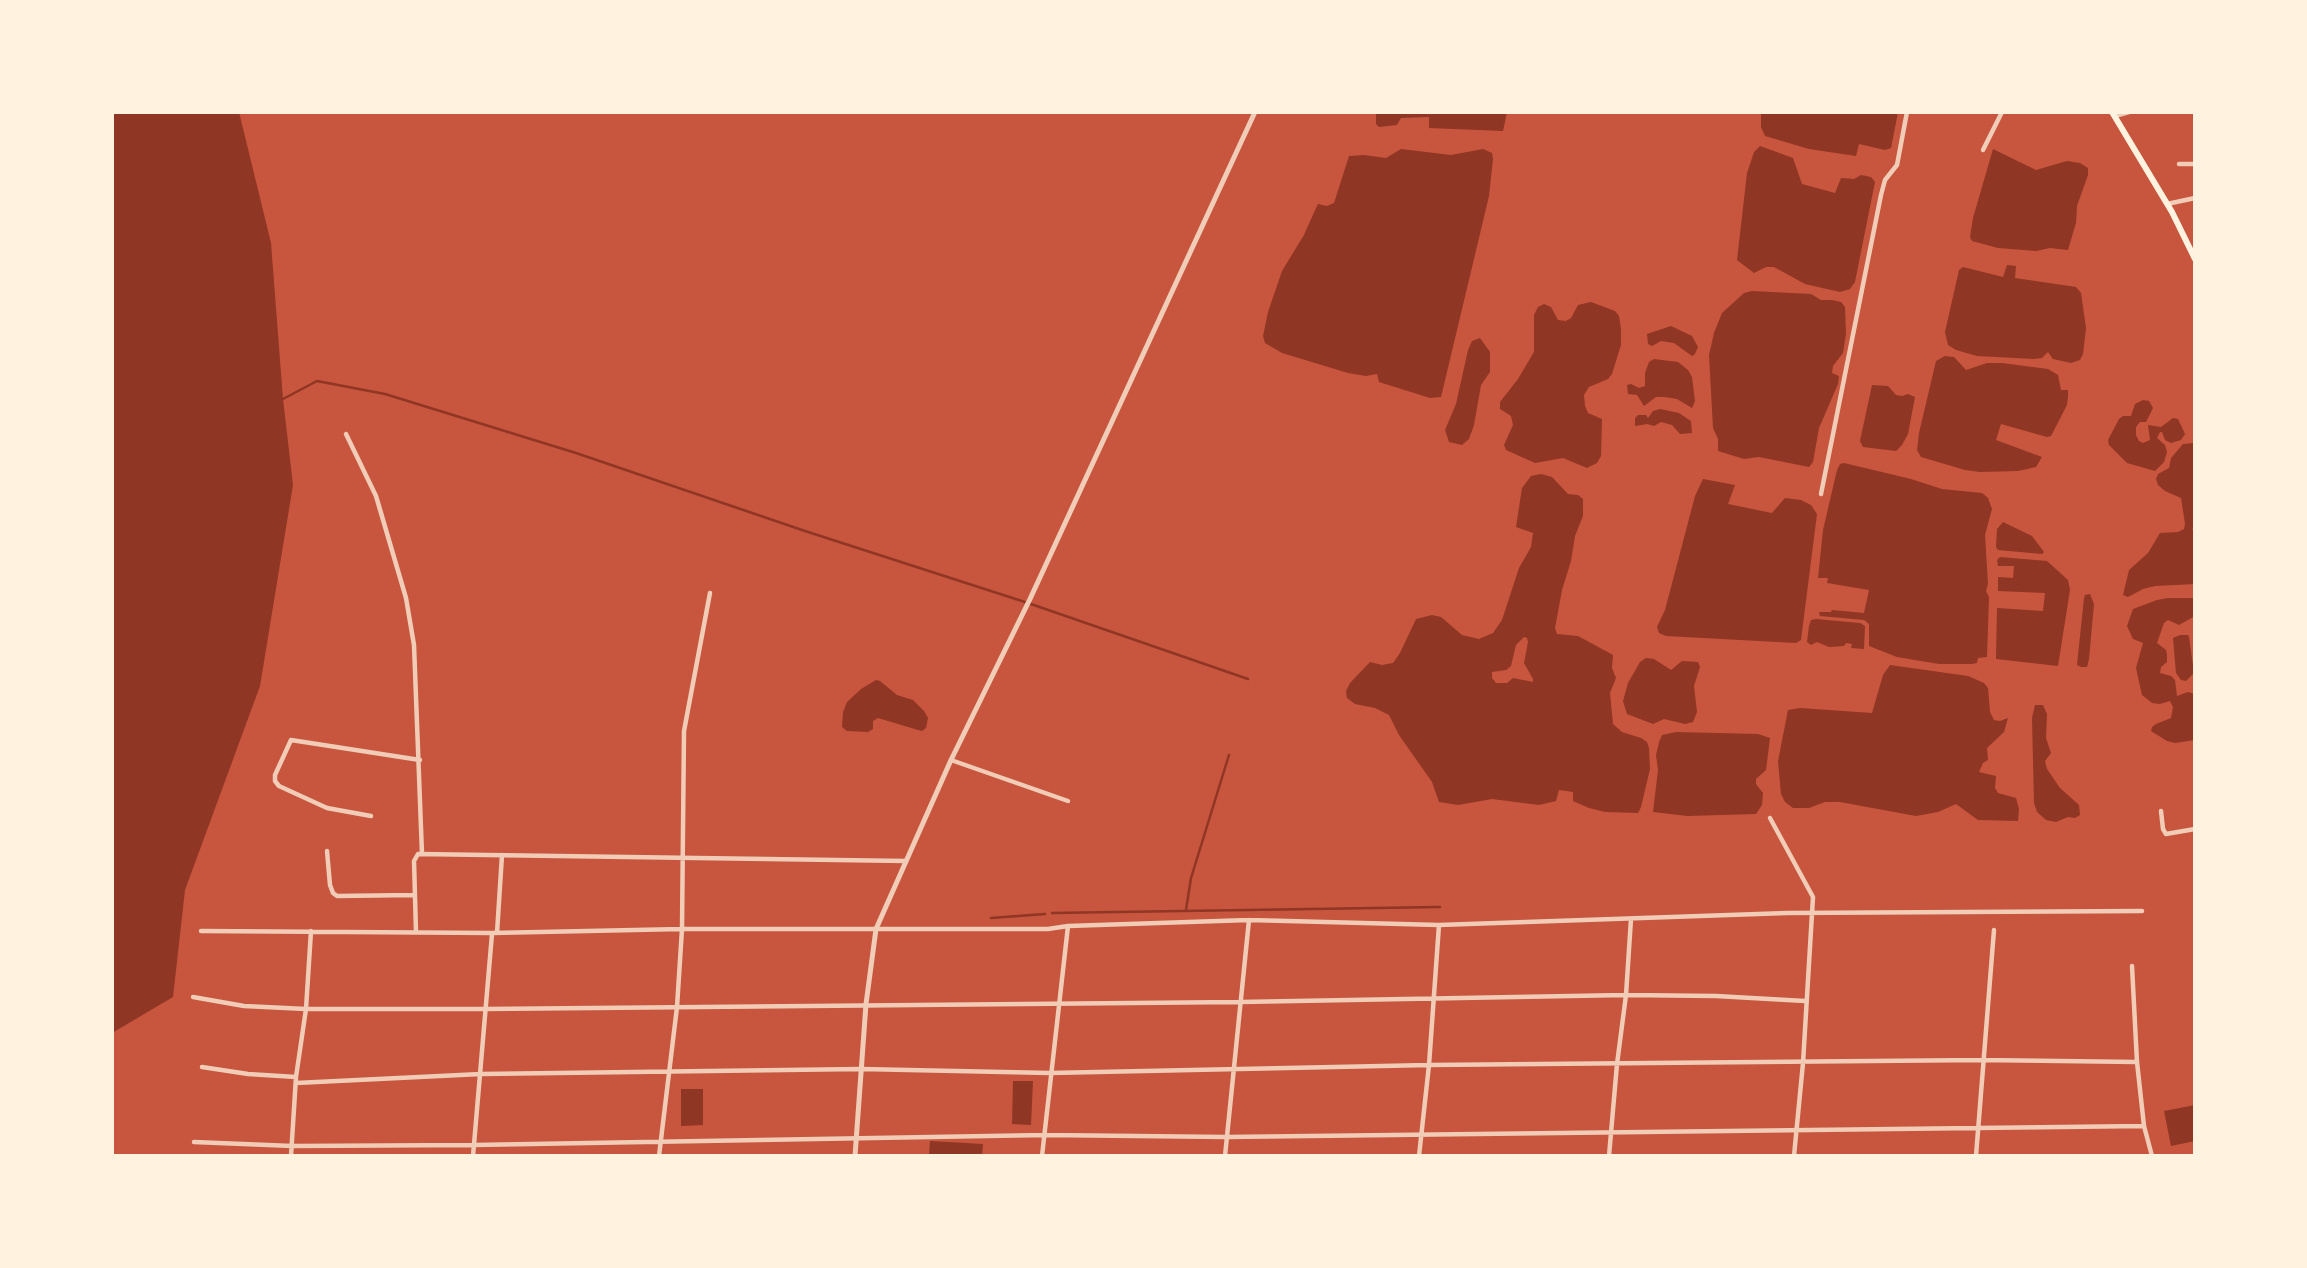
<!DOCTYPE html>
<html>
<head>
<meta charset="utf-8">
<style>
	body { margin:0 }
	#map { position:relative; width:2307px; height:1268px; overflow:hidden; background:#c8553d; font-family:Figtree,sans-serif }
	canvas { display:block }
	.frame { position:absolute; inset:0; border:114px solid #fff3e0; pointer-events:none }
</style>
</head>
<body>
<div id="map">
<canvas width="2307" height="1268"></canvas>
<div class="frame"></div>
</div>
<script>
const ctx = document.querySelector('canvas').getContext('2d');
ctx.lineJoin = 'round';
function fillPath(path, color) { ctx.fillStyle = color; ctx.fill(path, 'evenodd'); }
const shape = rows => new Path2D(rows.map(r => 'M' + r).join(''));
function strokePath(path, color, width, dash) { ctx.strokeStyle = color; ctx.lineWidth = width; ctx.lineCap = dash ? 'butt' : 'round'; ctx.setLineDash(dash || []); ctx.stroke(path); }
fillPath(shape([
	[112,112,239,112,271,243,283,399,293,485,260,686,185,890,173,997,112,1033],
	[1376,112,1507,112,1503,131,1429,128,1429,117,1401,118,1397,125,1379,127,1376,124],
	[1761,112,1898,112,1891,148,1885,150,1859,144,1856,156,1809,149,1765,136,1761,127],
	[1760,146,1793,158,1802,184,1835,193,1841,178,1854,179,1861,175,1871,177,1875,182,1855,282,1850,289,1840,292,1805,284,1774,267,1766,267,1754,273,1737,260,1747,173,1754,152],
	[1401,149,1451,155,1483,149,1492,153,1493,159,1489,196,1441,397,1430,398,1379,382,1377,374,1366,376,1348,373,1282,353,1265,343,1263,336,1268,312,1282,271,1304,235,1316,208,1318,204,1327,206,1334,203,1349,156,1364,155,1386,158],
	[1993,149,2036,170,2067,161,2080,163,2088,168,2088,175,2077,206,2076,223,2068,250,2050,248,2036,251,1998,248,1972,241,1970,237,1973,218],
	[2007,265,2016,266,2015,278,2076,287,2081,293,2086,328,2083,354,2080,360,2071,363,2053,359,2048,352,2042,358,2034,359,1977,356,1956,350,1948,345,1945,332,1959,270,1963,267,2003,277],
	[1752,291,1811,294,1821,300,1832,300,1841,302,1845,307,1846,334,1843,353,1833,366,1832,373,1839,376,1838,384,1819,428,1813,462,1809,467,1759,457,1744,459,1718,451,1718,439,1713,428,1709,355,1714,333,1722,313,1744,293],
	[1591,302,1615,311,1619,316,1621,329,1621,345,1612,374,1608,379,1589,387,1584,395,1585,406,1588,413,1602,419,1601,456,1597,463,1587,468,1563,458,1535,463,1506,450,1504,445,1513,425,1511,416,1500,409,1500,402,1518,379,1534,352,1534,315,1538,307,1544,304,1551,307,1558,320,1566,321,1571,318,1578,305],
	[1671,326,1692,336,1698,347,1695,354,1692,356,1674,343,1661,341,1652,346,1648,344,1647,334],
	[1480,338,1490,352,1490,372,1481,385,1474,425,1469,439,1462,445,1449,442,1445,430,1456,404,1468,350,1472,341],
	[1945,356,1954,357,1966,370,1987,363,2002,363,2048,369,2058,375,2061,390,2068,390,2068,396,2067,405,2051,436,2047,437,2001,424,1996,440,2042,457,2036,467,2018,471,1980,472,1965,470,1921,457,1917,450,1919,433,1936,361],
	[1654,359,1678,362,1688,370,1692,377,1695,401,1692,408,1677,399,1664,397,1656,397,1644,406,1637,395,1628,394,1627,385,1631,384,1639,388,1645,386,1645,373,1649,362],
	[1872,385,1888,386,1896,395,1902,396,1908,394,1915,397,1908,434,1902,445,1896,451,1863,447,1860,441],
	[2143,400,2149,401,2153,408,2146,422,2140,422,2136,427,2136,435,2139,441,2143,443,2150,440,2148,425,2161,427,2173,418,2178,419,2185,434,2181,440,2171,443,2165,440,2162,432,2160,432,2157,438,2165,445,2167,452,2164,462,2155,471,2127,463,2109,445,2108,440,2119,419,2123,416,2131,416,2135,404],
	[1660,409,1679,413,1691,421,1692,433,1680,434,1672,425,1661,422,1654,426,1647,424,1635,426,1635,418,1638,415,1646,415,1648,418,1653,411],
	[2195,443,2195,528,2192,529,2195,533,2195,584,2155,586,2143,589,2128,597,2123,595,2129,570,2148,553,2160,533,2178,532,2184,529,2185,524,2181,498,2165,491,2158,485,2156,479,2158,474,2169,468,2171,458,2183,444],
	[1844,463,1911,479,1942,489,1982,493,1988,498,1992,509,1985,535,1988,584,1986,591,1989,597,1987,657,1978,658,1977,663,1972,664,1939,664,1897,657,1869,646,1869,624,1864,620,1820,616,1819,612,1831,612,1832,610,1864,613,1869,590,1827,583,1828,578,1818,578,1823,530,1837,470,1840,464],
	[1541,474,1552,477,1568,494,1578,495,1583,499,1583,516,1575,536,1571,561,1562,590,1555,628,1557,634,1578,636,1613,655,1612,668,1616,678,1610,693,1613,724,1622,732,1641,738,1647,742,1649,748,1650,769,1641,807,1638,813,1605,812,1589,808,1573,801,1573,792,1559,790,1556,801,1539,805,1492,799,1458,805,1439,802,1432,782,1399,735,1389,715,1375,708,1355,704,1347,698,1346,691,1350,683,1370,662,1382,665,1393,663,1400,653,1416,619,1432,615,1441,617,1462,635,1479,639,1493,633,1502,620,1519,568,1531,547,1533,533,1516,527,1522,488,1531,476],
	[1524,637,1527,638,1528,642,1524,663,1533,679,1533,682,1513,678,1507,683,1496,683,1492,678,1492,672,1506,670,1511,666,1516,645],
	[1703,479,1735,485,1728,504,1772,513,1785,498,1801,500,1811,505,1817,514,1801,640,1796,643,1666,636,1659,633,1657,627,1665,610,1695,496],
	[2003,522,2032,536,2044,552,2042,554,1998,550,1996,547,1997,529],
	[2000,557,2047,561,2068,580,2070,590,2058,666,1996,659,1997,608,2043,611,2045,593,1998,591,1998,577,2013,578,2014,566,1998,566,1997,560],
	[2090,594,2094,604,2089,659,2087,667,2081,667,2077,665,2084,598,2085,595],
	[2168,598,2195,598,2195,616,2179,625,2168,620,2164,623,2157,643,2166,650,2167,654,2167,662,2161,667,2160,673,2171,676,2175,680,2177,696,2188,692,2195,694,2195,740,2175,743,2167,741,2151,731,2152,727,2156,724,2171,718,2173,707,2170,701,2160,704,2152,703,2142,695,2136,668,2143,643,2133,639,2127,626,2133,609,2157,600],
	[1816,619,1860,623,1865,626,1864,649,1851,648,1852,644,1846,643,1844,646,1829,647,1817,642,1811,645,1807,642,1809,626,1811,620],
	[2180,635,2188,635,2189,637,2194,673,2186,681,2181,680,2176,673,2173,638],
	[1646,658,1654,659,1671,670,1682,661,1698,662,1700,667,1694,686,1697,712,1693,722,1685,724,1664,719,1653,724,1627,714,1623,701,1628,683,1640,662],
	[1890,665,1968,676,1984,683,1988,688,1990,712,1994,720,2000,721,2008,718,2004,732,1987,748,1988,760,1983,763,1979,772,1996,776,1995,788,1998,793,2016,798,2019,809,2018,821,1978,820,1956,804,1938,812,1916,816,1840,802,1825,802,1809,808,1793,808,1785,802,1781,794,1778,761,1788,710,1800,708,1872,713,1883,675],
	[876,680,880,681,897,695,913,700,924,711,928,718,926,728,922,731,918,730,878,718,873,721,873,729,868,732,847,731,842,727,843,712,847,702,861,689],
	[2035,705,2043,705,2047,714,2046,738,2051,753,2045,761,2047,769,2060,788,2079,805,2080,815,2075,818,2068,817,2056,822,2046,820,2037,812,2034,803,2032,718],
	[1676,732,1758,734,1770,738,1766,770,1756,779,1756,784,1763,793,1762,805,1756,814,1687,816,1653,812,1658,770,1656,755,1659,742,1662,735],
	[1013,1081,1033,1081,1031,1125,1012,1124],
	[681,1089,703,1089,703,1125,681,1126],
	[2195,1105,2195,1141,2171,1146,2164,1111],
	[930,1141,983,1144,982,1156,929,1156]
]), '#8f3625');
strokePath(shape([
	[283,399,317,381,385,394,576,453,805,531,1028,603,1248,679],
	[1186,910,1191,878,1229,755],
	[1052,913,1440,907],
	[991,918,1045,914]
]), '#8f3625', 2.5);
strokePath(shape([
	[2115,116,2129,112],
	[1983,150,2002,112],
	[2179,164,2195,164],
	[2167,204,2195,198],
	[346,434,376,496,406,598,414,645,422,854],
	[1821,494,1881,195,1885,180,1897,165,1907,112],
	[951,760,1068,801],
	[2161,811,2163,829,2166,834,2195,829],
	[371,816,327,808,279,786,275,781,275,775,291,740,420,760],
	[1770,818,1813,897,1803,1063,1794,1156],
	[327,851,330,885,333,893,337,896,415,895],
	[201,931,492,933,682,929,1048,929,1068,926,1249,920,1439,925,1787,913,2142,911],
	[416,932,414,861,418,854,906,861],
	[497,933,502,855],
	[2132,966,2137,1062,2144,1126,2152,1156],
	[193,997,244,1006,306,1009,485,1009,1240,1002,1626,995,1716,996,1805,1001],
	[202,1067,248,1074,296,1077],
	[296,1083,481,1074,861,1069,1050,1073,1429,1065,1982,1060,2137,1062],
	[194,1142,292,1146,474,1145,1045,1135,1226,1137,2144,1126],
	[291,1156,296,1077,306,1009,311,931],
	[473,1156,492,934],
	[659,1156,677,1007,682,929,684,731,710,593],
	[1042,1156,1068,926],
	[1225,1156,1249,920],
	[1419,1156,1429,1065,1439,925],
	[1609,1156,1617,1064,1626,995,1631,919],
	[1976,1156,1994,930]
]), '#f1ccb7', 4.5);
strokePath(shape([
	[855,1156,866,1004,876,929,951,760,1030,599,1255,112]
]), '#f1ccb7', 5);
strokePath(shape([
	[2112,112,2172,212,2195,259]
]), '#fff3e0', 6);
</script>
</body>
</html>
